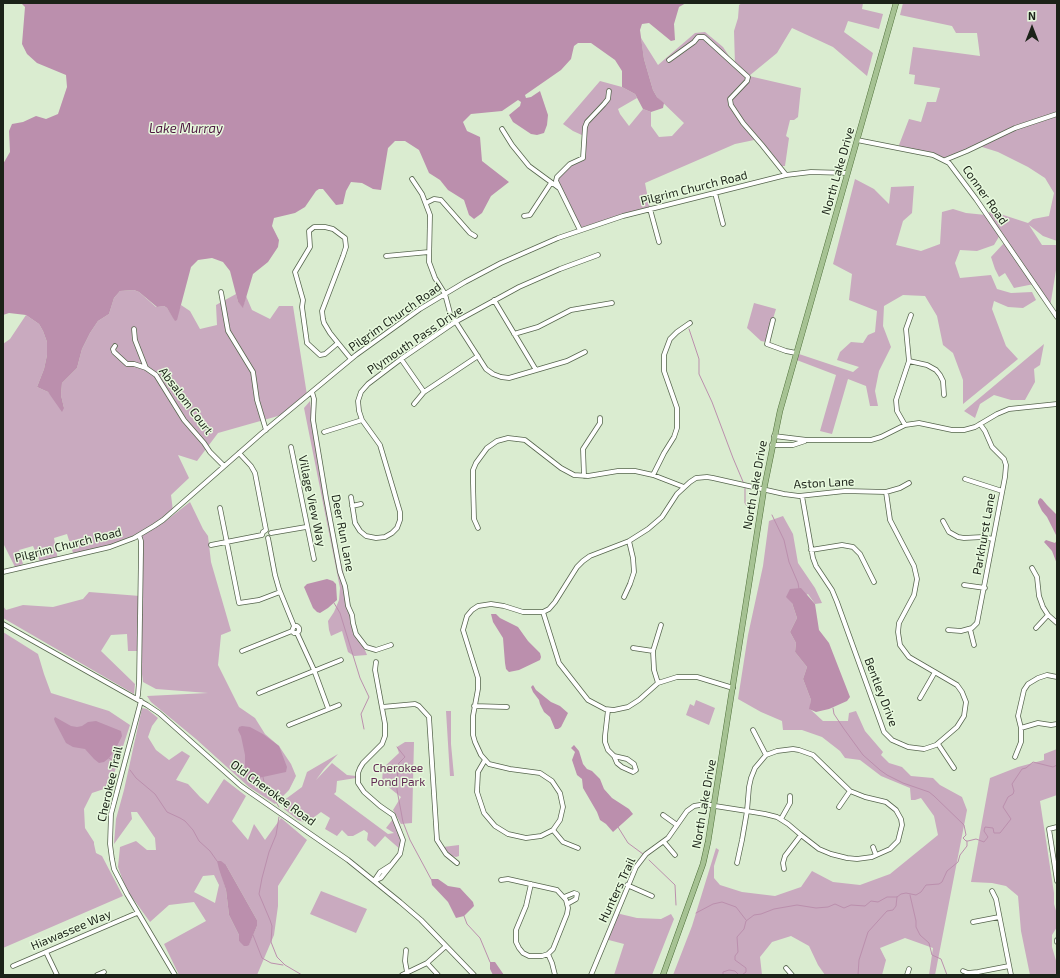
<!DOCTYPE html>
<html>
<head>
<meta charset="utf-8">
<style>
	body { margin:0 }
	#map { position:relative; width:1060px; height:978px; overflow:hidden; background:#daecd0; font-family:"Exo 2",sans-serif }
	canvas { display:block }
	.frame { position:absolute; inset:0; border:4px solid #1b2218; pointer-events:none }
	.north { position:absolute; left:1012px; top:8px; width:40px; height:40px; -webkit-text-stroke:3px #e7f9dd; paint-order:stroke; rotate:0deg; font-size:11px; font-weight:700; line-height:16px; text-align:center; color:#1b2218 }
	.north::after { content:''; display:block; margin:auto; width:14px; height:18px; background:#1b2218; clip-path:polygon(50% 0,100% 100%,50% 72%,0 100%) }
</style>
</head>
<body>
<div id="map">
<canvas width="1060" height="978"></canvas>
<div class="frame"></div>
<div class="north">N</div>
</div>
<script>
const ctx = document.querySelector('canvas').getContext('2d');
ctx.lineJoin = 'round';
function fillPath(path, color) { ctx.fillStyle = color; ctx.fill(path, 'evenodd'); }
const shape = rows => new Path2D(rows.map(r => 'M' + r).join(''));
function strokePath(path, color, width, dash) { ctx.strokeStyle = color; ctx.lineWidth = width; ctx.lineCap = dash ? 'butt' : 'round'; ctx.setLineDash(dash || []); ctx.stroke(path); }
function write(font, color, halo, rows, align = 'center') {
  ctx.font = font + ' "Exo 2",sans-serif'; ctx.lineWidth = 3; ctx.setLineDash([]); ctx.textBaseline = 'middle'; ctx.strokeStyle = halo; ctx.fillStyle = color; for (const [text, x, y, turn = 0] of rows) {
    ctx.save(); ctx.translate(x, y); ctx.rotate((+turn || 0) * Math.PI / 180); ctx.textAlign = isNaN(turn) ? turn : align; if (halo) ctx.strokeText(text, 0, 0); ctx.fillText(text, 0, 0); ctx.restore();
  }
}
fillPath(shape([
	[742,3,863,3,862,9,883,14,879,29,848,21,844,32,873,53,867,76,833,47,792,28,777,53,749,76,801,88,798,117,794,120,790,120,786,136,789,138,785,166,781,166,759,139,735,144,645,183,650,209,580,230,556,181,557,177,567,167,583,158,584,136,573,131,563,124,600,81,622,87,635,94,637,98,618,109,620,114,629,126,643,109,651,112,651,126,659,137,672,136,684,123,657,97,653,90,644,59,641,38,658,65,695,33,705,32,723,47,735,65,734,31,738,18,739,5],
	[903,3,1057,3,1057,241,1043,236,1029,225,1042,245,1057,245,1057,264,1050,307,1034,284,1014,288,1005,273,999,277,995,269,991,257,1005,242,1000,235,994,245,977,251,960,250,955,263,960,278,991,275,997,289,1011,293,1032,292,1036,300,1023,308,1008,307,994,301,992,309,1006,346,1018,359,963,404,963,380,953,353,943,345,937,316,925,296,903,295,884,306,883,326,891,347,879,371,875,391,878,406,870,406,866,386,848,379,832,434,820,431,836,375,794,359,796,353,853,372,859,367,837,360,840,352,851,342,863,343,868,335,875,332,877,311,849,300,852,274,833,264,855,179,874,189,889,204,891,187,914,186,912,213,903,221,896,245,921,251,940,244,942,212,953,209,966,213,986,215,991,211,1028,223,1033,219,1049,216,1054,193,1045,178,1028,167,998,152,979,146,945,160,941,158,901,149,899,145,909,119,921,122,927,102,936,102,940,88,914,84,915,75,909,74,913,47,980,56,977,33,956,33,952,26,900,15],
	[134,290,139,292,156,307,164,306,167,308,175,320,181,305,190,311,200,329,217,325,216,305,236,294,238,302,243,307,246,296,252,310,270,319,279,306,293,306,307,395,285,414,218,433,197,461,178,455,189,478,171,495,173,511,156,526,167,520,190,502,203,529,208,536,211,562,231,631,221,635,218,665,239,707,255,718,265,734,279,746,291,764,296,776,289,790,275,804,249,787,196,739,151,702,147,696,208,693,156,689,143,682,139,651,128,651,127,634,111,635,101,651,135,684,134,694,3,618,3,606,6,610,23,605,53,607,83,599,89,592,140,596,141,545,139,536,128,541,74,556,67,534,54,538,58,560,41,564,33,546,19,550,23,564,15,567,3,543,3,344,10,339,26,315,39,324,43,331,47,342,47,355,44,369,37,387,48,392,64,408,61,395,62,383,77,368,82,349,90,333,98,321,109,314,114,298,120,291],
	[754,303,776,309,766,342,761,341,747,328],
	[1044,344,1040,365,1034,369,1035,382,1025,400,1011,400,994,395,980,404,975,418,964,411],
	[310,401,314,433,331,520,346,584,349,612,367,655,354,656,348,652,342,631,331,636,329,630,328,621,334,612,339,600,340,588,304,408],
	[783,516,793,534,798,563,815,588,822,603,815,604,808,594,792,603,797,618,790,632,796,643,795,652,807,667,803,679,811,700,810,709,823,721,848,721,849,713,856,711,865,731,883,752,881,755,889,763,902,767,911,776,933,778,940,785,962,797,967,810,935,975,929,975,933,948,905,938,880,948,886,960,882,975,825,975,818,965,809,946,791,936,772,942,760,957,762,975,673,975,692,926,716,848,719,850,714,866,714,878,720,885,742,892,775,896,801,887,812,871,833,882,860,885,890,874,938,835,934,816,921,798,915,800,911,800,910,788,881,776,860,760,845,758,840,751,822,737,802,730,783,730,782,721,761,712,738,699,748,635,763,566,769,521],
	[3,632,38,654,44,674,51,693,109,711,130,725,109,789,104,789,92,793,84,809,85,828,94,842,94,844,96,853,102,856,123,896,3,948],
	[696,700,715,708,709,725,686,715,690,704,694,706],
	[142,708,147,709,158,718,152,726,148,737,156,750,169,760,182,751,190,756,176,780,188,784,200,797,208,804,224,779,246,796,232,821,248,840,254,824,265,840,281,818,307,840,278,886,278,906,274,935,257,975,179,975,164,944,206,921,194,902,169,905,150,922,126,889,118,867,120,847,136,841,147,850,156,850,155,838,137,812,131,812,132,819,114,844,116,819,124,790],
	[226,865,257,920,257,926,249,944,239,941,239,935,229,915,226,890,222,876],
	[214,875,219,885,215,903,194,892,203,876],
	[446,711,451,711,451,744,454,776,450,776],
	[405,742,414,742,412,823,401,824,393,810,401,797,382,782,383,768,399,753,397,747],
	[1057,749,1057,795,1040,801,1054,893,1054,904,1057,914,1057,927,1052,935,1052,947,1057,964,1057,975,1030,975,1021,931,1018,896,1006,886,992,883,971,882,990,778,1018,767,1044,760,1044,754],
	[338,754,324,769,316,780,329,790,316,780,332,763,347,775,356,776,356,778,337,781,336,792,334,794,388,834,394,833,386,828,393,819,403,840,401,850,385,836,375,847,367,840,368,833,364,830,353,836,348,836,342,830,337,836,325,829,330,818,321,812,313,818,312,825,298,820,284,809,283,801,302,787,307,772],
	[459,845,459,856,456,857,452,856,443,847],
	[321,891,367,909,356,933,310,914],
	[616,913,637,918,661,919,671,914,674,919,652,975,614,975,624,944,605,939]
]), '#c9aabf');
fillPath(shape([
	[21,3,686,3,679,7,674,24,675,40,671,41,649,23,642,24,640,30,644,59,653,90,657,97,664,103,663,108,651,112,643,109,635,94,622,87,622,71,615,60,591,43,578,43,574,46,571,59,561,70,525,95,526,98,531,97,540,91,548,115,547,125,544,133,537,135,531,134,513,122,509,115,520,106,521,102,518,100,502,111,471,114,463,122,467,131,480,137,482,161,509,182,491,196,482,213,474,219,469,215,464,200,448,190,440,180,429,173,419,150,405,141,395,141,388,148,381,190,373,189,362,183,351,182,346,191,343,204,336,205,323,189,319,189,316,191,305,207,295,213,274,218,272,226,279,240,278,247,268,262,253,274,243,308,238,302,230,271,223,262,212,258,198,260,191,267,177,320,175,321,173,318,167,308,164,306,157,307,139,292,134,290,120,291,114,298,109,314,98,321,90,333,82,349,77,368,62,383,61,395,64,408,62,412,48,392,37,387,44,369,47,355,47,342,43,331,39,324,26,315,9,313,3,315,3,164,10,152,9,131,12,124,23,122,36,116,46,119,58,114,67,87,66,75,37,63,27,54,22,44,25,7],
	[1040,498,1042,499,1047,505,1057,515,1057,537,1047,517,1042,511,1038,503,1038,501],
	[1046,540,1055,543,1057,540,1057,564,1052,551,1044,542],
	[327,579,333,581,336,584,337,600,328,608,320,613,317,612,313,608,304,587,307,584],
	[801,588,815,604,819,630,829,643,850,697,847,701,829,709,816,712,809,709,811,700,803,679,807,667,795,652,796,643,790,632,797,618,792,603,786,597,790,589],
	[491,614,496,614,500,618,518,627,528,641,540,653,541,657,540,660,519,670,509,672,506,669,505,663,503,638,493,622],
	[533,685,536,690,551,702,560,706,568,713,561,727,558,729,555,729,550,717,544,712,540,704,539,700,533,692,531,687],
	[55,717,71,726,77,727,82,726,88,722,96,721,121,731,122,736,116,748,109,758,104,762,99,763,94,759,85,749,73,747,66,743,55,722,54,719],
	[242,726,250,727,263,734,279,746,287,767,286,772,249,780,247,778,245,775,245,755,241,736,238,730,239,727],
	[574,745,579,751,583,764,587,769,592,771,600,779,604,789,612,798,629,809,633,814,613,832,606,824,600,820,597,812,583,788,582,779,577,775,572,760,575,752,571,748],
	[217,861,221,861,226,865,257,920,257,926,249,945,247,946,244,946,239,941,239,935,229,915,226,890,219,869],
	[431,879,438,879,448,886,460,888,473,902,474,906,464,916,456,918,448,902,432,885],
	[490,962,495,962,504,975,493,975,490,969]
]), '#bb8fad');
strokePath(shape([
	[689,329,699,359,699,374,712,402,733,458,744,484],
	[745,487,745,503,747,506],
	[772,515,784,540,789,562,798,583,799,589],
	[334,603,340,613,360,678,369,697,361,714,364,729],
	[833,708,834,714,844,729,863,755,880,770,887,775,903,783,929,792,934,796,964,825,966,835,963,838,966,841,967,841],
	[397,747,405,757,398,764,397,790,403,822,410,840,431,879],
	[109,758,119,765],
	[130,770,136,778,155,794,167,812,180,818,185,821,193,830,199,841,210,851,217,861],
	[263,777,264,782,279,807],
	[279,817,276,835,269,852,262,878,259,894,270,920,272,926,271,942,277,957,285,965,302,975],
	[618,827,628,843,643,854],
	[968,841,976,839,984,842,988,837,984,831,985,827,993,828,994,833,1000,833,1011,819,1003,807,1008,797,1013,794,1014,791,1012,784,1022,769,1026,768,1033,762,1053,767,1057,765],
	[649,860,675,885,676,905],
	[910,895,916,921,916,927,920,935,929,943,932,955,941,959,947,975],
	[696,913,713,904,722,902,736,907,746,920],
	[464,916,467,924,480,938,490,962],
	[253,935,262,958,271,963,283,965],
	[723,975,723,972,729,970,735,971,739,975],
	[742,975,746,972,746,968,735,960,735,956,738,952,737,937,744,929,746,921,754,915,761,914,774,909,797,905,816,908,828,907,835,904,844,908,851,905,865,906,871,901,878,902,887,897,897,897,901,894,906,893,916,895,921,892,926,885,939,884,942,882,947,871,958,862,960,855,967,846,967,841],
	[858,975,859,960,868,932,887,911,893,910,896,906,897,897]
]), '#bb8fad', 1);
const minor = shape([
	[669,60,694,42,698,37,704,37,748,77,747,81,730,99,731,105,743,123,762,145,786,175],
	[502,129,512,145,529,166,559,188],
	[857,140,933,155,949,163,976,199,1057,317],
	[945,160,967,151,1015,128,1057,114],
	[412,179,422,194,430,215,429,262,435,278,445,294,450,313,486,369,493,374,501,377,509,378,567,361,585,352],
	[715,193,723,224],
	[426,203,434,199,441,200,470,233,475,236],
	[650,209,659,242],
	[524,216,530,215,551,183],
	[580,230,556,181,557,177,570,164,583,158,585,127,587,122,604,104,608,99,609,91],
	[386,256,429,252],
	[221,292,228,331,253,372,257,400,266,430],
	[494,300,536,370],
	[773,320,767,344,786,351,796,353],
	[134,329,135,340,146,368],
	[514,334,538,327,571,310,612,303],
	[338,343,325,354,320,355,307,343,302,307,303,300,295,272,310,247,309,231,314,227,325,227,333,229,345,238,346,247,343,256,322,311,323,319,324,323,330,333,338,343,351,359],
	[115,346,113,349,114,352,127,364,134,364,146,368,156,375,184,420,204,443,210,452,224,466],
	[401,359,424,392],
	[909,361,927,365,936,370,940,375,943,381,944,395],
	[312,392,314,399,313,420,326,498,340,572,345,586,348,606,352,615,353,623,356,634,366,647,376,650,391,645],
	[414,404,424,392,478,356],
	[905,425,897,411,896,400,909,361,906,329,911,315],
	[324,432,362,420],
	[774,436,807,440,871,440,881,437,905,425,919,423,952,430,964,430,975,427,997,414,1009,409,1057,404],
	[772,445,793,445,805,441],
	[291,447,314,559],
	[239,453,251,466,255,473,266,530,263,532,262,535],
	[653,475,664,453,674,437,677,428,677,408,664,371,664,355,670,339,677,332,690,323],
	[584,476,583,449,600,423,600,418],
	[965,479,1002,491],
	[802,496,813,558,816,566,832,590,837,602,884,732,892,740,908,747,924,749,936,745,957,727,964,716,966,702,962,692,957,685,909,657,900,645,898,632,899,623,914,595,917,579,914,566,890,520,886,492],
	[351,497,355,523,360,531,366,536,376,538,385,537,392,533,397,528,400,520,400,512,380,445,362,420,359,411,358,401,361,392,368,384,401,359,455,322,519,287,560,269,598,255],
	[352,506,361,504],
	[220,508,239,603,259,600,280,592],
	[943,521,949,532,958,537,964,538,983,537,993,539],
	[478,528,474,519,473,483,473,470,476,463,487,448,497,441,508,438,525,440,561,468,574,475,588,476,618,471,635,471,653,475,684,487],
	[271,533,306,527],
	[268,538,275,575,279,589,294,626,292,631],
	[211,545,262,535],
	[811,550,842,545,853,547,860,554,874,582],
	[1032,568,1037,577,1039,596,1043,607,1048,615,1057,623],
	[3,572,110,547,134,538,154,526,163,520,262,433,356,355,420,309,465,282,501,263,558,238,623,216,786,175,811,172,847,173],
	[964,585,985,588],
	[624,597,630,584,634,572,633,558,629,541],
	[543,612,559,663,588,700,605,709,614,710,628,707,639,700,658,683,677,677,697,677,733,688],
	[3,624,147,705,159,713,241,786,348,860,400,902,421,920,474,975],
	[294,626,297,626,299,628,299,631,297,633],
	[1036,628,1048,615],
	[970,629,974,645],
	[948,630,961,631,972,628,977,623,1005,477,1006,465,1004,459,992,447,985,431,980,424],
	[292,631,294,633,297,633,314,670,328,708],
	[633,648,653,651],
	[242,651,292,631],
	[658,683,654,670,653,651,661,625],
	[259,693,341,660],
	[920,698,935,672],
	[137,699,138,695,139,682,141,552,141,541,139,535],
	[141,701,111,814,110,844,112,859,114,869,127,894,175,975],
	[474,706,507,707],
	[382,707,415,704,419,706,429,717,437,840,446,854,457,863],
	[608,710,605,736,605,742,608,750,614,756,627,759,634,764,636,770,633,772,622,767,617,763,614,756],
	[289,725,339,705],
	[1021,728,1038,723,1051,725,1057,724],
	[753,730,766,755],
	[938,744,954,768],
	[1015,757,1021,742,1021,728,1018,716,1024,690,1028,684,1038,678,1047,675,1057,677],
	[485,760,478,772,477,792,484,813,495,826,508,834,526,838,541,836,553,830,560,820,563,807,560,793,552,781,540,773,510,769,489,764,481,755,475,742,473,735,473,716,478,689,478,678,463,630,467,616,472,610,478,606,491,604,504,606,523,612,543,612,549,609,555,602,577,567,583,561,590,556,629,541,648,529,662,517,677,494,690,482,696,478,707,477,713,478,784,494,799,496,845,491,886,492,900,488,909,483],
	[839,807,850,791],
	[663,815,677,825],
	[781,819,790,803,790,796],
	[1057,827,1049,829,1057,881],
	[553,830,563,842,578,848],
	[664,842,675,855],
	[873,847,876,855],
	[784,869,783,863,785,856,801,835],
	[501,880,508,879,557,890,566,900,568,908,567,914,553,949,548,954,542,956,529,956,523,953,519,948,516,942,516,930,526,906,531,884],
	[374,881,381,878,400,854,403,840,393,815,380,806,364,792,358,783,358,773,360,768,363,763,382,744,385,736,385,724,375,670,376,662],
	[374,881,380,872,391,865],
	[627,885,652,896],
	[992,891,996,899,1011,975],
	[564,897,574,893,577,894,576,899,567,904],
	[973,922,999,917],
	[1057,940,1057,942],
	[406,950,405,961,407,972],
	[46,952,57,975],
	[548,954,552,963,555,975],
	[427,963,438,975],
	[13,966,137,913],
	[786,968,792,975],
	[963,971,968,973,978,972,1009,966],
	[97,975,104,972],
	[402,975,427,963,446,946],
	[591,975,636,867,646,854,668,838,687,811,694,806,706,804,715,806,747,811,765,814,777,817,788,824,801,835,819,849,831,854,847,858,857,859,872,857,890,849,898,841,902,825,901,819,896,810,886,802,865,797,850,791,813,755,799,750,793,749,777,751,766,755,755,768,751,778,749,787,747,811,742,840,737,863],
	[907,975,909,969]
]);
const major = shape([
	[663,975,703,864,708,842,764,489,780,411,896,3]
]);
strokePath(minor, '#57664e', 5.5);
strokePath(major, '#4e6f39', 6);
strokePath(minor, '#fff', 4);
strokePath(major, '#a6c293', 5);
write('12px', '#1b2218', '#e7f9dd', [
	["North Lake Drive",838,171,-74],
	["Pilgrim Church Road",694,188,-14],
	["Conner Road",985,195,55],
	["Pilgrim Church Road",395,317,-35],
	["Plymouth Pass Drive",415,340,-34],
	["Absalom Court",186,401,53],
	["Aston Lane",824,483,-3],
	["North Lake Drive",755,485,-80],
	["Village View Way",312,501,78],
	["Deer Run Lane",343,533,79],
	["Parkhurst Lane",984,534,-80],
	["Pilgrim Church Road",68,545,-14],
	["Bentley Drive",881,692,69],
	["Cherokee Trail",110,784,-77],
	["Old Cherokee Road",273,793,36],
	["North Lake Drive",704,804,-80],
	["Hunters Trail",617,890,-65],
	["Hiawassee Way",71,930,-23]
]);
write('12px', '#622b54', '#e7f9dd', [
	["Cherokee",398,768],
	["Pond Park",398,782]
]);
write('italic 13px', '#4d1740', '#e7f9dd', [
	["Lake Murray",186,129]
]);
</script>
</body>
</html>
